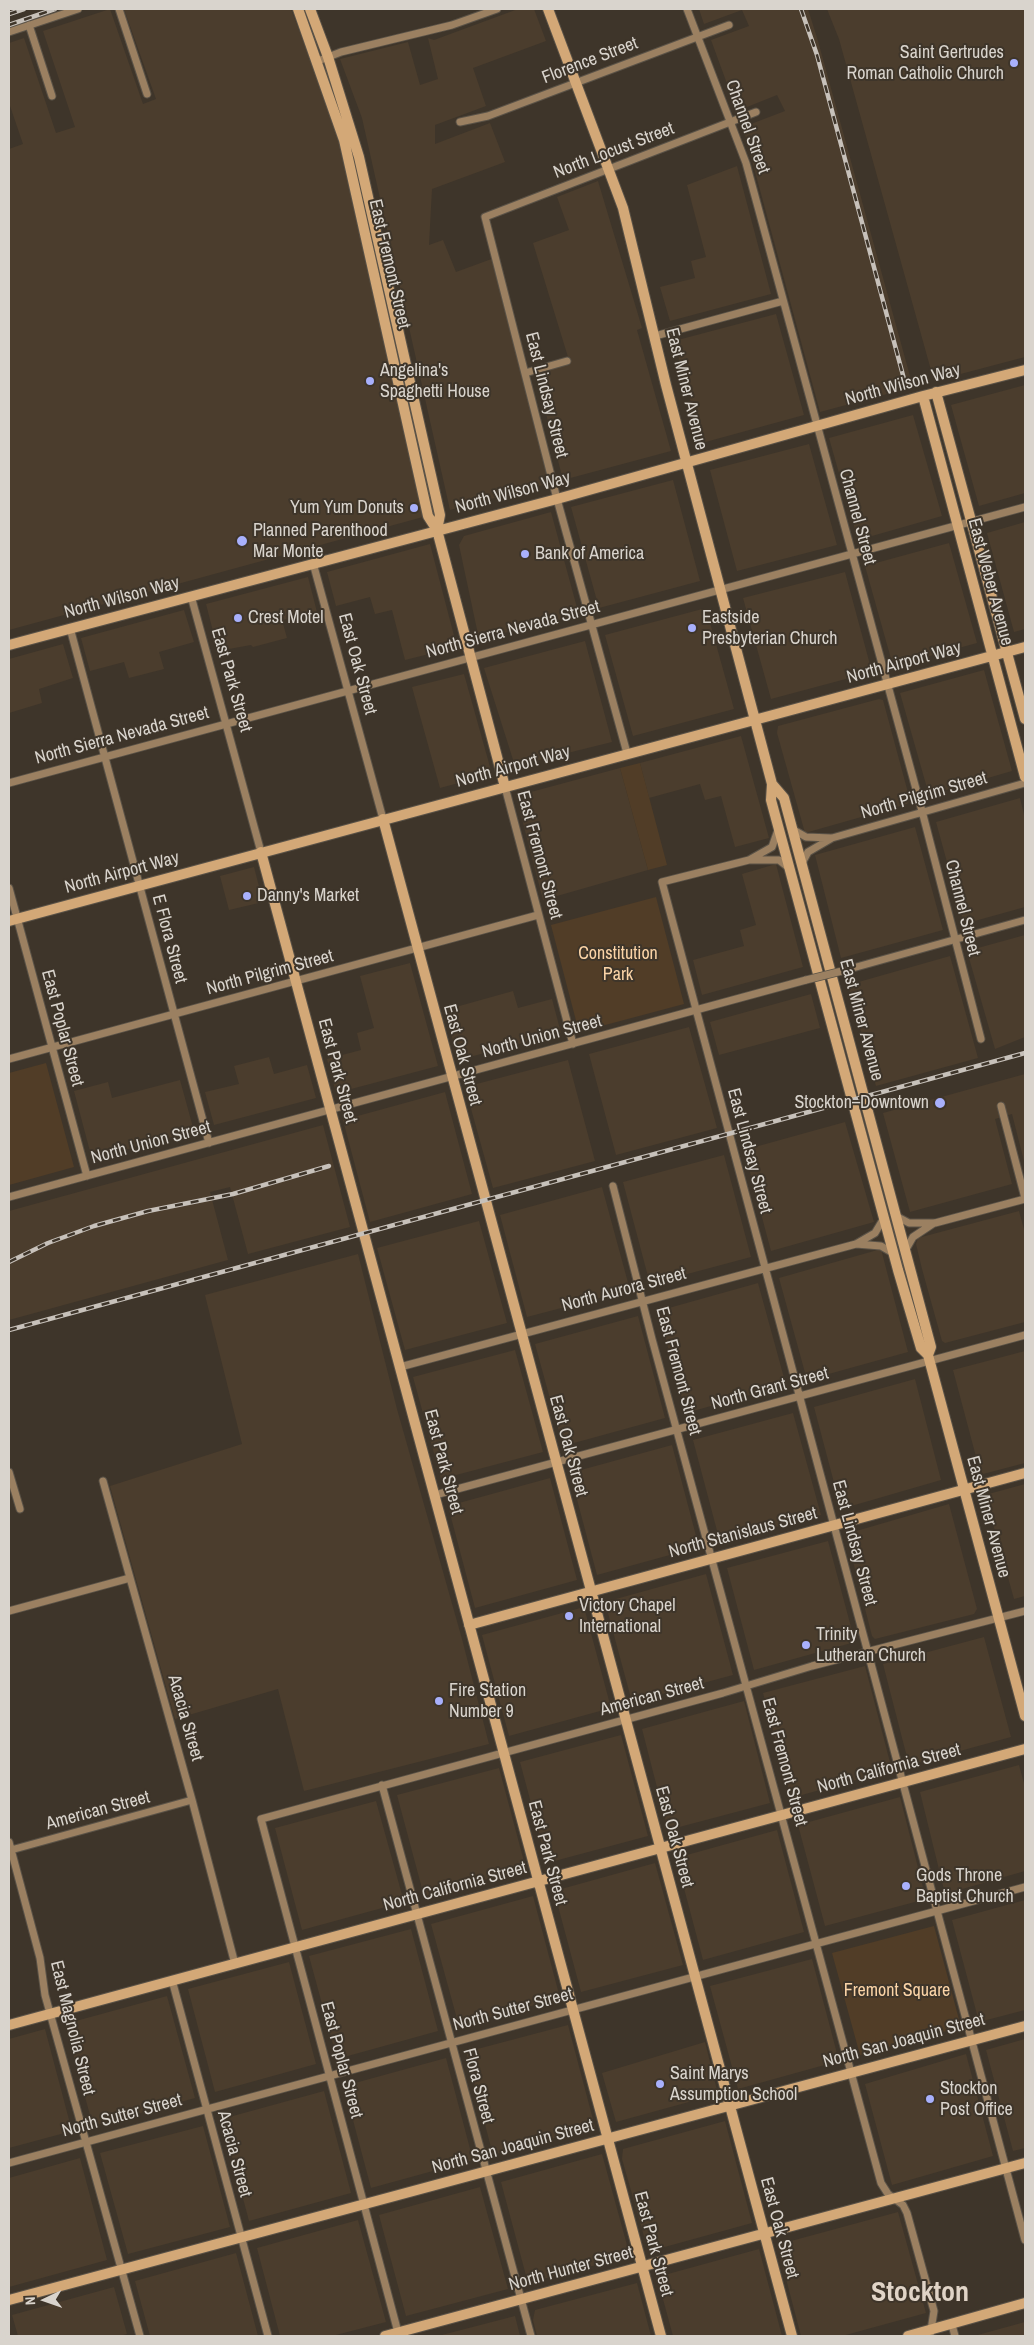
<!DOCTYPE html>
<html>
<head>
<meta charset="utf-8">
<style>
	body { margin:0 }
	#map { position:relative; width:1034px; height:2345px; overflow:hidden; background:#3e352a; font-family:"Archivo Narrow",sans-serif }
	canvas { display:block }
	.frame { position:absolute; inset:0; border:10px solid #d9d4cd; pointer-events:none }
	.north { position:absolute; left:20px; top:2275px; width:50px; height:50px; -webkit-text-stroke:4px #3e352a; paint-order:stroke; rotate:267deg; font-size:14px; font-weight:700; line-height:20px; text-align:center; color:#d9d4cd }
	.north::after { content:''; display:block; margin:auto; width:18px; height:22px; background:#d9d4cd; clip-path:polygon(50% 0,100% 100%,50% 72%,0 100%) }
</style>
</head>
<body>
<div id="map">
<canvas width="1034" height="2345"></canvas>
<div class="frame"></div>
<div class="north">N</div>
</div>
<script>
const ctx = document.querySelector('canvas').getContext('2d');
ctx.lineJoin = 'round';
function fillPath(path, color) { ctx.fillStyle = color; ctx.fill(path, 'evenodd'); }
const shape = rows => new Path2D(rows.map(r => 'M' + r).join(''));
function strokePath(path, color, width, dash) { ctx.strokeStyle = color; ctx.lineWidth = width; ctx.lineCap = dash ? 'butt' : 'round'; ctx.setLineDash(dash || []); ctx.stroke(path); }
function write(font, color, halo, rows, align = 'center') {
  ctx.font = font + ' "Archivo Narrow",sans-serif'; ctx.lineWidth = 4; ctx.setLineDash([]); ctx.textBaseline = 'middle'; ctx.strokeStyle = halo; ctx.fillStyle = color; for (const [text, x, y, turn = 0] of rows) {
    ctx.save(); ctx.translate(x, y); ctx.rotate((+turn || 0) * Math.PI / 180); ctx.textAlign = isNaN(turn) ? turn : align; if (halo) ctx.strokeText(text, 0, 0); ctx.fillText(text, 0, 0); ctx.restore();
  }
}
fillPath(shape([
	[110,9,143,104,156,99,124,9,291,9,335,125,423,517,9,630,9,149,23,144,9,103,9,43,24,38,56,133,75,127,43,31],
	[518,9,534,9,546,41,473,68,486,106,435,125,435,144,490,123,505,162,432,189,429,245,443,240,456,272,497,257,554,482,450,510,362,118,340,59,408,42,420,85,438,79,428,38,434,40],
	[699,9,808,9,818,41,913,387,820,412,743,127,785,111,777,95,737,111,711,40,749,26,742,10,704,24],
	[827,9,1025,9,1025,357,934,381,839,39],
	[737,166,771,294,670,321,660,287,695,278,691,261,706,257,687,185],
	[598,181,637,311,642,328,637,330,671,451,563,480,534,367,568,357,533,243,569,230,557,197],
	[776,314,804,415,702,443,674,341],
	[1025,385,1025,493,979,506,951,405],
	[913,415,942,516,858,540,829,438],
	[809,444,837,545,737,571,710,470],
	[673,480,700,581,599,608,571,507],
	[551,512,579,615,479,639,459,545,464,536],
	[1025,522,1025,629,1014,632,987,533],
	[949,543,977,643,893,666,865,566],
	[430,544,457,647,405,660,392,610,375,614,370,597,336,606,327,572],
	[845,572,872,672,771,699,743,598],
	[308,577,317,612,282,620,287,638,253,647,251,645,218,651,206,604],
	[706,608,734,709,633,736,605,635],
	[184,610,194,642,159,652,164,669,129,678,124,662,90,671,81,638],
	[585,641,612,742,515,766,484,668],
	[63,644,73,678,39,689,42,703,9,713,9,659],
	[984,670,1012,771,929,795,900,693],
	[464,674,492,774,440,788,412,687],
	[879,699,883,700,910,800,907,804,805,833,777,733,778,726],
	[741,736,769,838,735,847,721,796,705,800,700,784,649,798,640,763],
	[620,768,648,870,543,900,516,796],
	[1020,798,1025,819,1025,907,964,924,936,822],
	[915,827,943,930,841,958,815,855],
	[776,864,803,967,702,995,693,960,744,946,740,930,756,925,742,874],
	[254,867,263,902,229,910,220,876],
	[1025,935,1025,1037,995,1049,967,951],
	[950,956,978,1058,876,1086,848,985],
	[410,963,438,1066,336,1093,327,1059,361,1050,357,1033,374,1028,360,976],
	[513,991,518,1008,552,999,561,1033,458,1060,445,1010],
	[811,994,820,1028,719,1055,710,1022],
	[689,1027,717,1128,616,1155,589,1054],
	[269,1057,274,1074,307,1065,316,1098,214,1125,205,1092,239,1084,234,1066],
	[568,1060,595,1161,493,1188,465,1087],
	[1025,1074,1025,1165,1012,1114,995,1119,1012,1184,910,1212,883,1113],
	[180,1080,194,1131,92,1159,74,1091,108,1082,112,1098],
	[445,1092,472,1194,370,1222,343,1120],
	[845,1122,874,1222,771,1251,744,1150],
	[323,1125,350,1227,248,1254,230,1187,210,1192,228,1260,9,1320,9,1211],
	[724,1155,751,1257,650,1284,623,1182],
	[602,1187,630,1290,527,1317,500,1215],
	[1019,1211,1025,1233,1025,1322,945,1343,942,1341,922,1269,916,1244,918,1238],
	[479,1221,507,1323,405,1350,377,1248],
	[881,1249,908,1352,807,1380,779,1278],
	[358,1254,397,1409,462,1639,489,1744,304,1791,278,1689,175,1719,110,1486,242,1444,205,1295],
	[758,1283,786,1385,686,1413,658,1311],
	[638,1316,665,1418,563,1446,535,1344],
	[515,1350,543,1452,441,1479,413,1377],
	[1025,1351,1025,1463,983,1474,979,1468,953,1370],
	[915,1379,941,1480,841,1509,814,1407],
	[793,1413,821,1515,720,1542,693,1440],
	[672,1445,699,1547,597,1575,570,1473],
	[550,1478,577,1580,475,1608,448,1506],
	[1025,1484,1025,1596,1014,1599,985,1495],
	[949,1504,977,1609,974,1614,875,1639,872,1636,846,1534],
	[828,1541,855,1642,754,1670,727,1568],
	[706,1574,733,1675,632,1702,605,1602],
	[584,1607,611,1708,509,1736,482,1635],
	[984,1637,1011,1737,909,1765,883,1664],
	[865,1666,892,1770,791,1798,763,1693],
	[744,1701,770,1803,668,1830,642,1729],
	[621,1735,648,1836,547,1863,520,1762],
	[1019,1765,1025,1787,1025,1871,945,1894,920,1792],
	[499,1768,526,1869,424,1896,397,1795],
	[900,1797,926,1899,825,1926,798,1825],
	[376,1801,404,1902,302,1930,275,1828],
	[777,1830,804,1932,703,1960,676,1858],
	[655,1863,683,1965,581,1992,554,1891],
	[533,1896,560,1998,459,2026,431,1924],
	[1025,1900,1025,2010,979,2022,952,1920],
	[411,1929,438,2031,337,2059,309,1956],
	[812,1959,839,2061,738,2089,710,1986],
	[289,1962,316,2064,215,2092,188,1989],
	[167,1996,195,2098,93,2126,65,2024],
	[568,2025,595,2127,493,2155,466,2052],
	[45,2029,72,2131,9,2148,9,2039],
	[1025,2039,1025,2148,1013,2151,986,2050],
	[705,2042,718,2094,616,2122,602,2073],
	[966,2054,993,2156,892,2185,865,2084],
	[446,2058,473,2160,371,2188,344,2086],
	[324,2091,351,2193,249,2221,222,2119],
	[725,2121,752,2223,650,2251,647,2247,622,2159,623,2149],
	[203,2126,230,2227,128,2254,100,2153],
	[602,2154,630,2256,528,2283,501,2182],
	[80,2158,107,2260,9,2287,9,2178],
	[480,2187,508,2289,406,2316,379,2215],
	[898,2212,926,2313,842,2336,801,2336,778,2248,780,2244],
	[358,2220,386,2322,332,2336,280,2336,257,2248],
	[759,2249,782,2336,673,2336,657,2277],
	[236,2253,258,2336,150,2336,135,2281],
	[637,2283,651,2336,537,2336,533,2320,535,2310],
	[114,2287,127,2334,120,2336,18,2336,12,2315],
	[515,2316,520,2336,438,2336],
	[1025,2322,1025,2336,974,2336]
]), '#4b3d2d');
fillPath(shape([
	[640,763,667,865,648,870,620,768],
	[656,897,684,1004,579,1032,551,925],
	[46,1063,74,1167,9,1185,9,1073],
	[934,1926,961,2027,860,2055,832,1953]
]), '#513d27');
const street = shape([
	[119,9,147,94],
	[687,9,746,163,922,811,981,1039],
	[29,25,52,96],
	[9,32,78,9],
	[318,61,341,52,452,25,497,9],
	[460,122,488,116,729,25],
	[655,336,783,301],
	[525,373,567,361],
	[313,563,383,819],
	[191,596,261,852],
	[70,628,209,1143],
	[627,753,557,499,485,217,756,112],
	[9,783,1025,507],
	[505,787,573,1044],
	[792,829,806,837,831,838],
	[749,860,772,847,778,830],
	[802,863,808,852,832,838,1025,783],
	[789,868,779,860,749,860,662,882,1025,2240],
	[9,888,87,1176],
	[842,971,1025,920],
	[9,1059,538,915],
	[1001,1106,1025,1198],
	[613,1186,652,1339,881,2183,888,2194,903,2205,907,2213,934,2311,930,2336],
	[9,1197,806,980],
	[896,1216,909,1223,935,1223,1025,1199],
	[856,1244,881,1246,893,1253],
	[905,1251,913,1237,934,1223],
	[400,1367,856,1244,875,1233,884,1218],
	[9,1472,20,1509],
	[103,1481,192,1800,235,1964],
	[435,1495,1025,1335],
	[9,1611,130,1578],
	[382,1785,531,2336],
	[9,1842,40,1958,45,1995,140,2336],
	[11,1850,192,1800],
	[172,1980,268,2336],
	[9,2163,1025,1887],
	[952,2325,955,2336],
	[399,2336,261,1819,723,1693,812,1666,1025,1611]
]);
const secondary = shape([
	[298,9,344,140,428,516,437,530,505,787],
	[310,9,328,57,359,157,440,515,437,530],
	[548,9,623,208,666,385,772,784,771,800,784,848,898,1270,921,1348,928,1355,1025,1716],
	[936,392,1025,719],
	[923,396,1025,777],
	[9,645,557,499,923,396,1025,370],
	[772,784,784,798,931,1347,928,1355],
	[383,819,792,2336],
	[261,852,661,2336],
	[9,921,1025,647],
	[469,1625,1025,1473],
	[9,2025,1025,1749],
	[9,2300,1025,2026],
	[385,2336,1025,2163],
	[908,2336,1025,2303]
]);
strokePath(street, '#5a5247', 9);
strokePath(secondary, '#5a5247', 12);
strokePath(street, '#9b8061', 7);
strokePath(secondary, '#d3a877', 10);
const rail = shape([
	[801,9,817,55,904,379],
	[9,14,24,9],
	[9,25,55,9],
	[9,1262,48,1243,94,1226,148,1211,233,1194,329,1166],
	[9,1330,1025,1053]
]);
strokePath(rail, '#c7c1ba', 4.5);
strokePath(rail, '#3e352a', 2.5, [8]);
const streetBridge = shape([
	[806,980,842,971]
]);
strokePath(streetBridge, '#5a5247', 9, []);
strokePath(streetBridge, '#9b8061', 7);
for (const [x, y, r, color] of [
	[1014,63,5,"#a8b0fc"],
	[370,381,5,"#a8b0fc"],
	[414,508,5,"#a8b0fc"],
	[242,541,6,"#a8b0fc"],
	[525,554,5,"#a8b0fc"],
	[238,618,5,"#a8b0fc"],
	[692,628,5,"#a8b0fc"],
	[247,896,5,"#a8b0fc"],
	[940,1103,6,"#a8b0fc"],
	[569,1616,5,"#a8b0fc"],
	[806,1645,5,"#a8b0fc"],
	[439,1701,5,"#a8b0fc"],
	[906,1886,5,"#a8b0fc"],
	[660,2084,5,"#a8b0fc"],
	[930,2099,5,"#a8b0fc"]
]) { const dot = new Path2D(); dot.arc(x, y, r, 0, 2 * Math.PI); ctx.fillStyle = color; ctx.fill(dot); strokePath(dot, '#3e352a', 2); }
write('18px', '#d9d4cd', '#3e352a', [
	["Saint Gertrudes",1004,53,"right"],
	["Roman Catholic Church",1004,74,"right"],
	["Angelina's",380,371],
	["Spaghetti House",380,392],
	["Yum Yum Donuts",404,508,"right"],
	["Planned Parenthood",253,531],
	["Mar Monte",253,552],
	["Bank of America",535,554],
	["Crest Motel",248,618],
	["Eastside",702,618],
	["Presbyterian Church",702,639],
	["Danny's Market",257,896],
	["Stockton–Downtown",929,1103,"right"],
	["Victory Chapel",579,1606],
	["International",579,1627],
	["Trinity",816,1635],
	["Lutheran Church",816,1656],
	["Fire Station",449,1691],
	["Number 9",449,1712],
	["Gods Throne",916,1876],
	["Baptist Church",916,1897],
	["Saint Marys",670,2074],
	["Assumption School",670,2095],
	["Stockton",940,2089],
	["Post Office",940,2110]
], 'left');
write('18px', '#d9d4cd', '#3e352a', [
	["Florence Street",590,61,-21],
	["Channel Street",747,127,70],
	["North Locust Street",614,151,-21],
	["East Fremont Street",389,264,77],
	["North Wilson Way",903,385,-15],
	["East Miner Avenue",686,389,76],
	["East Lindsay Street",546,395,76],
	["North Wilson Way",513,493,-15],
	["Channel Street",857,517,75],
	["East Weber Avenue",990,582,75],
	["North Wilson Way",122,598,-15],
	["North Sierra Nevada Street",513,630,-15],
	["North Airport Way",904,663,-15],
	["East Oak Street",357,664,75],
	["East Park Street",231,680,74],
	["North Sierra Nevada Street",122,736,-15],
	["North Airport Way",513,767,-15],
	["North Pilgrim Street",924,796,-16],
	["East Fremont Street",539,855,75],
	["North Airport Way",122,873,-15],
	["Channel Street",962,908,76],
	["E Flora Street",169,939,75],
	["North Pilgrim Street",270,973,-15],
	["East Miner Avenue",861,1020,75],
	["East Poplar Street",62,1028,75],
	["North Union Street",542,1037,-15],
	["East Oak Street",462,1055,75],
	["East Park Street",337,1071,75],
	["North Union Street",151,1143,-15],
	["East Lindsay Street",749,1151,75],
	["North Aurora Street",624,1290,-15],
	["East Fremont Street",678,1371,75],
	["North Grant Street",770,1389,-15],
	["East Oak Street",568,1446,75],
	["East Park Street",443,1462,75],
	["East Miner Avenue",988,1517,75],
	["North Stanislaus Street",743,1533,-15],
	["East Lindsay Street",854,1543,75],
	["American Street",652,1697,-15],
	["Acacia Street",185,1718,74],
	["East Fremont Street",784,1762,75],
	["North California Street",889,1769,-15],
	["American Street",98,1811,-15],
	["East Oak Street",674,1837,75],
	["East Park Street",547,1853,75],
	["North California Street",455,1887,-15],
	["North Sutter Street",513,2010,-15],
	["East Magnolia Street",72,2028,76],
	["North San Joaquin Street",904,2041,-15],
	["East Poplar Street",341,2060,75],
	["Flora Street",478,2086,75],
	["North Sutter Street",122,2116,-15],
	["North San Joaquin Street",513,2147,-15],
	["Acacia Street",234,2154,75],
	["East Oak Street",779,2228,75],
	["East Park Street",653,2244,75],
	["North Hunter Street",571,2269,-15]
]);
write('18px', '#fbd4a7', '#3e352a', [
	["Constitution",618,954],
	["Park",618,975],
	["Fremont Square",897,1991]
]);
write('bold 28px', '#e0d4c7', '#3e352a', [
	["Stockton",920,2293]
]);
</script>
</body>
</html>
